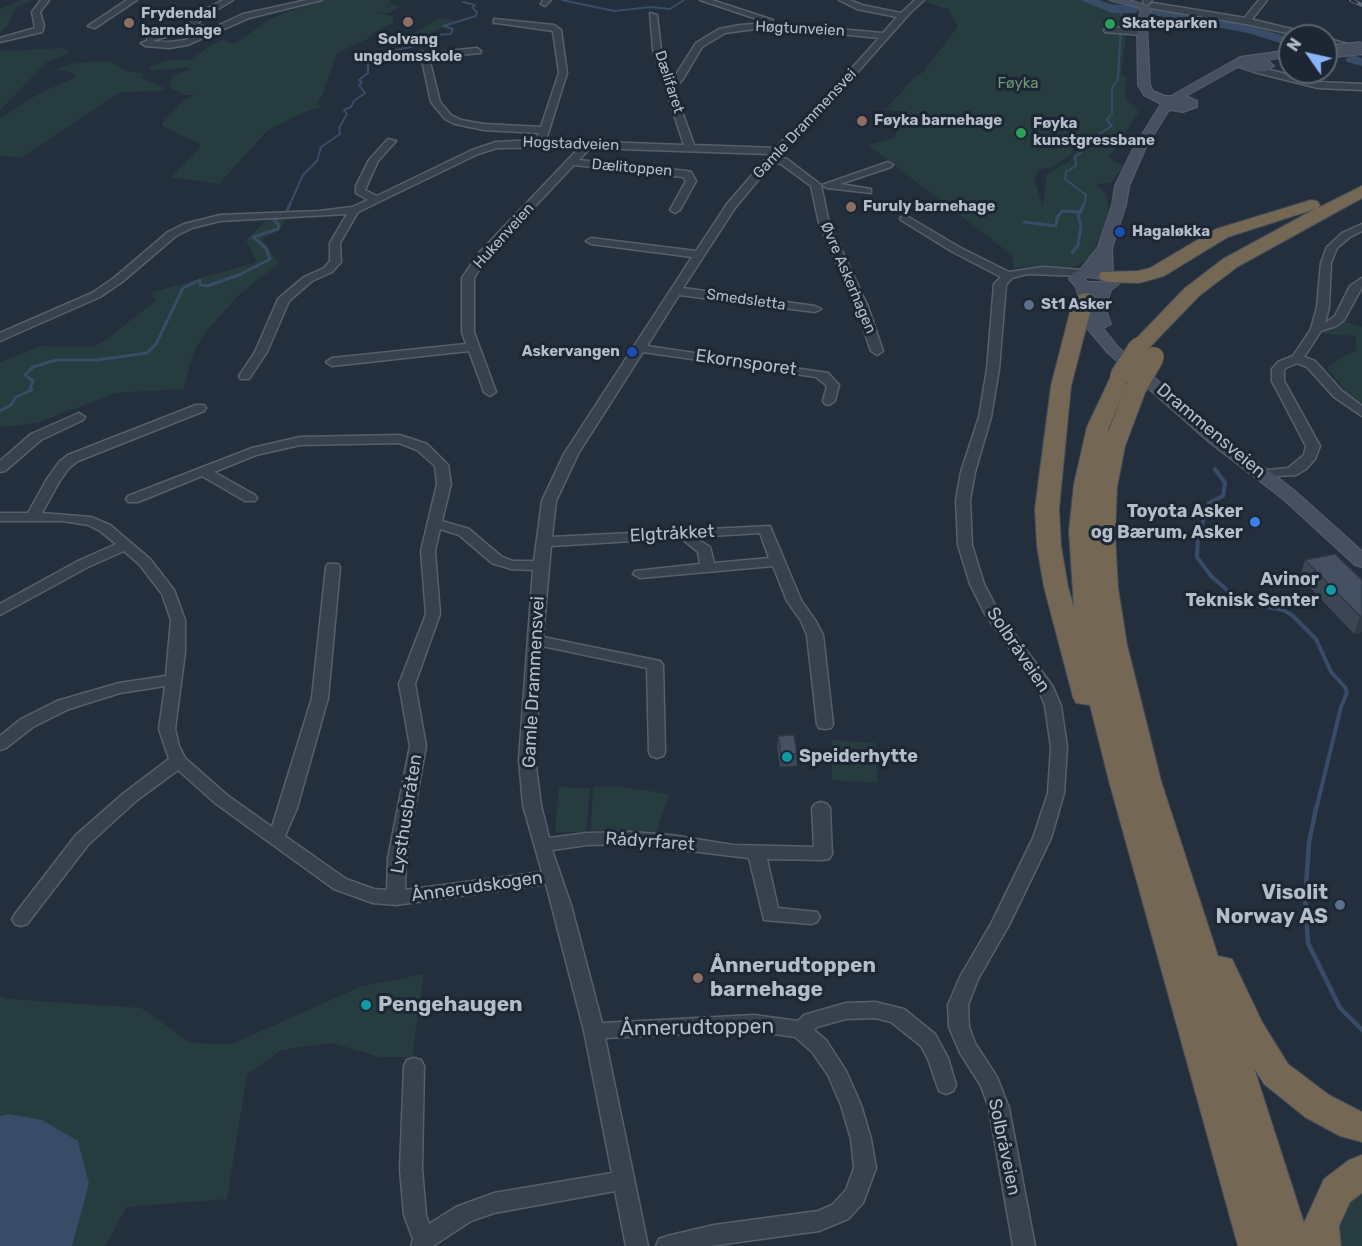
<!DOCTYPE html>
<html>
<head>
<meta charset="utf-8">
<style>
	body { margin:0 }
	#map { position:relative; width:1362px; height:1246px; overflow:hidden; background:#242f3e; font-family:Rubik,sans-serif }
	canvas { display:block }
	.north { position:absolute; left:1278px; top:24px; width:60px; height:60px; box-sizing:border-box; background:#1d2633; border:2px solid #59626f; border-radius:50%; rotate:304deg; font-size:16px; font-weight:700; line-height:24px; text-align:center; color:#b4bcc9 }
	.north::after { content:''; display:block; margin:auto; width:21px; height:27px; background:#8ab4f8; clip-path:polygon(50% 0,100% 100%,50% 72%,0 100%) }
</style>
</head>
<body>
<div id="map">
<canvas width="1362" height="1246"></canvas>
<div class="north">N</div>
</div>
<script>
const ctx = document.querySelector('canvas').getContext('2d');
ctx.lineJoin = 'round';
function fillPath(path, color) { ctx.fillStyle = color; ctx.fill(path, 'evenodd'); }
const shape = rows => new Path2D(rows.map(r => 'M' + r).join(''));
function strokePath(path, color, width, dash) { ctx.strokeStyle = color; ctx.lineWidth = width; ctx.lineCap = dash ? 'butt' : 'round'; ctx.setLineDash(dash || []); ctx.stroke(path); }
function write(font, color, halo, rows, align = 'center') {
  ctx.font = font + ' Rubik,sans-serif'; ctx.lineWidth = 6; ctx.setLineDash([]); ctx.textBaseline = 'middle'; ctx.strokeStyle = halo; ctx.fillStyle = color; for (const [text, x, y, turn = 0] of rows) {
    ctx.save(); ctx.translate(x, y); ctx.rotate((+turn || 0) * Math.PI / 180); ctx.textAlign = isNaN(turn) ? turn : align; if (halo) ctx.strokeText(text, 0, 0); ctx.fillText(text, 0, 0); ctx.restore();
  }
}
fillPath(shape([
	[20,0,32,0,16,8,7,26,0,33,0,9],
	[320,0,389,0,390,3,382,9,391,4,401,6,389,13,376,12,392,16,394,18,393,23,372,34,367,39,337,53,323,93,317,104,323,107,307,111,268,130,219,184,171,177,199,149,200,144,164,127,162,123,185,99,195,95,185,95,171,89,170,81,175,75,188,70,188,67,153,71,148,67,169,60,191,60,212,44,223,40,232,43,239,41,272,18],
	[928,0,1101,0,1135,7,1119,9,1129,11,1121,75,1126,76,1125,98,1139,112,1109,157,1114,162,1125,166,1111,182,1096,185,1105,193,1109,208,1101,236,1089,259,1077,266,1065,268,1037,266,1014,268,1012,255,868,145,894,138,907,112,885,110,914,78,922,73,958,27,948,9,925,2],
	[1089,130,1070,161,1047,174,1043,205,1034,180,1039,169,1051,168,1071,155,1075,144],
	[440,18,455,20,417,41,403,39],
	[1203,18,1261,26,1300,36,1290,36,1290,44,1247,32,1199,22],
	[63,48,71,53,47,62,0,110,0,51],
	[100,61,111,62,126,71,142,73,143,79,165,88,161,91,120,92,21,158,0,155,0,118,40,93,74,78,75,75,73,73,57,69,77,63],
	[271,216,289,216,278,231,262,239,279,263,239,295,205,333,193,354,183,389,115,393,37,423,0,427,0,362,41,346,94,347,107,339,155,301,155,298,150,293,257,262,246,240],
	[1343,321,1362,327,1362,406,1351,398,1327,368,1345,355,1357,350,1355,336,1327,334,1317,329],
	[832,740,876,743,877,783,832,780],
	[616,786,669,794,656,834,591,830,593,787],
	[559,787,590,788,586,832,555,832],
	[424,974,412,1057,380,1057,332,1043,281,1050,247,1075,227,1199,127,1207,105,1246,72,1246,89,1184,8,1114,0,1116,0,996,8,999,141,1008,191,1043,232,1044,362,986],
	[1362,1190,1362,1246,1339,1246,1338,1233,1352,1200]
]), '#263c3f');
fillPath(shape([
	[8,1114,42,1120,78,1141,89,1184,72,1246,0,1246,0,1116]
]), '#394c67');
strokePath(shape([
	[562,0,614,11,651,7,670,9,684,0],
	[289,206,303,175,317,161,321,147,340,134,339,128,347,114,344,110,351,107,354,101,365,93,359,85,362,82,359,80,368,73,368,62,396,50,419,45,438,35,451,34,453,29,443,26,476,16,477,12,472,8,475,5,463,2],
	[1084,206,1086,195,1065,179,1066,172,1076,166,1075,157,1095,141,1099,134,1112,126,1107,120,1112,113,1112,88,1118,79,1122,9]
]), '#394c67', 2);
strokePath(shape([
	[1024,222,1056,226,1057,218,1062,211,1081,212],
	[1072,253,1078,245,1081,225,1078,216,1084,204],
	[0,411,11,405,16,397,32,390,30,389,33,381,25,375,33,367,56,360,97,360,147,353,156,344,183,288,200,280,200,285,208,286,241,274,270,259,266,248,253,237,278,229,279,225,274,220,286,213,290,204]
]), '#394c67', 3);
strokePath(shape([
	[1215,469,1225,483,1223,496,1209,503,1198,537,1197,557,1211,576,1234,596,1256,605,1283,610,1292,615,1316,639,1331,672,1345,687,1347,693,1341,707,1316,810]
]), '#394c67', 4);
strokePath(shape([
	[1316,808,1309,843,1305,899,1308,943,1340,1008,1362,1030]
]), '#394c67', 4.5);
fillPath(shape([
	[1080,0,1098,0,1113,5,1135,5,1141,9,1135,13,1112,13,1080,0],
	[1153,7,1254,27,1290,38,1290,46,1248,33,1149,14,1147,11,1153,7],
	[1352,55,1362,58,1362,66,1347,62,1345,59,1352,55]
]), '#394c67');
const minor = shape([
	[41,0,49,0,40,12,44,26,42,32,0,42,0,38,35,28,32,12,41,0],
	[127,0,137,0,95,28,88,26,127,0],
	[223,0,233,0,201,19,198,25,213,28,243,14,307,0,322,0,249,18,187,45,169,48,145,46,141,43,147,41,147,37,190,24,195,15,223,0],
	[193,29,205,31,185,40,169,42,152,41,193,29],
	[543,0,551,0,545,6,541,4,543,0],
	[700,0,712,0,773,20,766,22,700,0],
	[839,0,850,0,862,5,901,13,915,0,924,0,910,13,823,111,777,157,787,159,821,185,829,223,868,307,883,351,877,355,871,351,856,307,819,223,811,186,781,164,773,162,735,208,683,288,815,306,821,309,815,312,679,295,647,346,828,373,839,385,835,401,829,405,825,404,823,401,827,386,816,377,643,352,578,454,556,501,552,537,770,526,801,600,815,620,823,635,833,724,831,728,825,729,819,728,817,724,807,635,801,621,787,601,773,566,640,578,633,574,635,571,700,564,698,552,681,538,551,546,543,637,660,661,663,665,665,752,663,756,657,758,651,756,649,752,647,668,542,646,535,759,541,805,549,838,587,833,631,832,671,835,733,845,814,847,812,808,815,804,821,802,827,804,830,808,832,854,829,859,823,860,767,859,778,908,817,912,820,917,817,922,811,924,764,920,749,858,631,844,587,845,552,850,571,905,602,1023,754,1015,798,1021,804,1015,846,1003,875,1002,904,1009,935,1034,948,1058,956,1085,953,1091,946,1094,939,1091,928,1059,921,1046,891,1022,875,1018,846,1019,817,1027,814,1030,826,1040,846,1071,861,1105,871,1139,876,1168,863,1203,848,1219,819,1231,710,1246,656,1246,659,1239,667,1236,714,1225,818,1211,832,1205,846,1190,854,1168,851,1139,841,1105,828,1075,812,1052,795,1037,754,1031,605,1038,648,1246,626,1246,615,1191,494,1213,471,1221,433,1246,411,1246,413,1239,404,1215,400,1169,404,1066,407,1060,414,1058,421,1060,424,1066,422,1169,426,1215,429,1224,456,1207,494,1193,612,1173,584,1031,546,884,396,905,373,903,334,889,215,803,178,770,136,801,88,845,27,924,21,926,15,924,12,919,15,914,76,835,124,793,169,759,159,729,165,686,120,693,69,709,33,727,6,748,0,750,0,736,21,719,57,701,119,683,166,676,171,620,162,594,140,565,124,551,88,567,0,615,0,604,78,561,116,544,100,531,88,525,63,521,0,521,0,513,28,513,47,479,59,462,68,455,196,405,204,405,206,408,204,411,78,461,69,468,59,482,42,513,91,517,110,525,150,559,174,590,185,620,185,652,175,729,179,746,185,758,227,795,272,827,312,698,326,567,328,564,338,564,340,567,328,698,297,808,285,836,346,879,374,889,387,890,388,858,410,746,399,684,426,614,421,551,437,484,435,466,417,450,399,443,300,445,256,455,214,472,255,495,257,498,255,501,245,501,202,476,138,502,128,502,126,499,128,496,252,448,300,437,400,435,427,444,448,465,451,484,442,521,469,529,502,557,513,561,534,561,542,501,564,454,692,257,591,244,586,241,591,238,696,251,727,204,770,154,590,148,579,160,687,171,691,172,696,181,680,210,675,213,670,210,686,181,683,177,574,165,486,258,474,278,474,332,496,392,490,396,484,392,469,351,332,366,326,362,332,358,466,344,462,332,462,278,478,254,580,147,497,148,478,154,358,212,340,243,341,262,332,272,312,281,289,301,267,352,249,379,241,379,239,376,255,352,278,299,304,277,324,268,330,261,330,243,347,214,220,221,192,228,176,236,122,282,100,297,0,341,0,333,92,293,114,278,168,232,184,224,220,215,319,211,352,207,368,200,356,193,356,186,369,160,388,139,396,141,378,161,365,190,377,196,472,150,496,142,536,140,539,133,484,130,455,124,445,119,431,102,420,51,427,53,477,48,481,51,480,53,429,58,440,102,451,115,461,120,484,124,541,127,559,73,553,31,497,23,494,23,494,19,554,25,561,30,567,73,546,140,684,145,653,50,650,13,657,15,661,50,672,81,696,43,719,29,740,25,770,23,883,33,897,17,857,9,839,0],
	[770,27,879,38,817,107,775,148,694,145,674,89,683,79,702,47,725,33,770,27],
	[440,529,459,535,492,563,511,569,533,570,519,759,523,805,542,872,405,890,406,858,426,746,415,684,440,614,435,551,440,529],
	[760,533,769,558,714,563,710,547,694,537,760,533],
	[1144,0,1152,0,1147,5,1143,3,1144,0],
	[1259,0,1267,0,1249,23,1243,23,1242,21,1259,0],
	[1108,27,1142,29,1146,32,1142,35,1105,32,1104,30,1108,27],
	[888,162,893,165,891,167,840,184,871,189,871,193,827,188,822,185,888,162],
	[905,215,959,247,1009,272,1043,267,1083,270,1089,273,1083,276,1027,274,1012,278,1006,285,999,369,991,417,975,472,970,500,972,545,984,584,999,613,1053,687,1061,706,1067,747,1064,793,1051,838,1009,925,978,979,968,1005,969,1027,975,1043,997,1077,1009,1108,1035,1246,1013,1246,989,1108,981,1086,960,1053,949,1027,948,1005,960,977,992,922,1033,838,1048,793,1051,747,1045,706,1038,688,985,614,970,584,958,545,956,500,961,472,979,417,987,369,994,284,1001,277,951,251,901,220,900,218,905,215],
	[1362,224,1362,231,1350,237,1337,248,1331,263,1329,307,1325,323,1335,316,1350,286,1362,278,1362,287,1344,320,1336,326,1321,331,1304,357,1315,361,1342,391,1362,406,1362,416,1334,397,1307,367,1297,363,1286,368,1284,370,1284,381,1320,446,1315,459,1306,469,1296,475,1257,477,1255,474,1257,471,1288,468,1304,455,1306,446,1272,381,1272,369,1278,362,1293,356,1311,329,1317,307,1321,263,1327,247,1342,233,1362,224],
	[79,413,85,417,83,420,41,440,5,471,0,472,0,461,31,434,79,413]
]);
const tertiary = shape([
	[1153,3,1246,18,1320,36,1301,36,1246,24,1150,8,1148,6,1153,3],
	[1326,38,1362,48,1362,54,1326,44,1326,38],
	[1258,67,1318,82,1362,84,1362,90,1318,88,1254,72,1254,68,1258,67]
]);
const secondary = shape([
	[1109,0,1130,0,1151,7,1147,27,1150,85,1153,91,1165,96,1171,96,1240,57,1290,50,1290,56,1267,60,1274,66,1266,71,1253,72,1238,67,1186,96,1197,101,1197,107,1183,112,1169,110,1146,147,1129,186,1126,205,1112,248,1113,274,1119,284,1111,290,1105,307,1111,324,1103,328,1118,347,1222,435,1295,491,1362,551,1362,567,1355,565,1283,499,1210,443,1108,353,1087,328,1076,287,1069,279,1073,273,1080,270,1098,247,1112,205,1115,186,1134,147,1161,104,1144,95,1138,85,1137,27,1141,8,1109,0],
	[1087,277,1102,279,1104,282,1088,282,1084,279,1087,277]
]);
const motorway = shape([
	[1362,186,1362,198,1237,267,1199,296,1146,351,1132,351,1129,347,1132,343,1185,288,1223,259,1315,209,1228,237,1164,276,1139,283,1108,282,1101,280,1099,276,1101,272,1138,271,1150,268,1216,229,1311,200,1317,201,1320,205,1318,208,1362,186],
	[1086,293,1093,295,1096,299,1092,305,1071,386,1059,509,1061,546,1068,587,1074,608,1069,531,1074,484,1087,427,1113,372,1120,370,1127,372,1130,376,1125,390,1128,386,1135,384,1142,386,1146,390,1125,446,1117,487,1115,535,1118,588,1127,645,1161,781,1218,956,1232,959,1262,1022,1288,1064,1329,1095,1362,1112,1362,1142,1340,1136,1305,1117,1264,1084,1254,1068,1304,1223,1324,1179,1349,1160,1362,1155,1362,1193,1350,1202,1339,1226,1341,1246,1238,1246,1109,781,1090,705,1076,703,1073,697,1044,587,1037,546,1035,509,1051,386,1072,304,1079,295,1086,293],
	[1124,391,1107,435,1109,427,1124,391]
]);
strokePath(minor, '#565f6c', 3);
strokePath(tertiary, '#565f6c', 3);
strokePath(secondary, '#565f6c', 2);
strokePath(motorway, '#434c59', 2);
fillPath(minor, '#38414e');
fillPath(tertiary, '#38414e');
fillPath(secondary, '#465061');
fillPath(motorway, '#746855');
const rail = shape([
	[1351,0,1362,5]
]);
strokePath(rail, '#5a6575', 4);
strokePath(rail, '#1d2633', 2, [7]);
const secondaryBridge = shape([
	[1326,52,1362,48]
]);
const motorwayBridge = shape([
	[1120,376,1139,347],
	[1135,390,1154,357]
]);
strokePath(secondaryBridge, '#565f6c', 14, []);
strokePath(motorwayBridge, '#434c59', 22, []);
strokePath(secondaryBridge, '#465061', 12);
strokePath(motorwayBridge, '#746855', 20);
fillPath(shape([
	[1305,560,1362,580,1362,632,1354,634,1300,577],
	[778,736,797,754,797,766,780,767,777,748]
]), '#3b4654');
fillPath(shape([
	[1360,616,1362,616,1362,632,1354,634]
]), '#303945');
const building = shape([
	[1335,554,1362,580,1362,616,1360,616,1305,560,1335,554],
	[794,735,797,754,781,754,778,736,794,735]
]);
fillPath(building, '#455162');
strokePath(building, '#303945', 1.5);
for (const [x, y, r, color] of [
	[408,22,6,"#8d6e63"],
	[129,23,6,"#8d6e63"],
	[1110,24,6,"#2e9e5b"],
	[862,121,6,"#8d6e63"],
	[1021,133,6,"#2e9e5b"],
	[851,207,6,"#8d6e63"],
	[1120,232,6,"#1a4fb4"],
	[1029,305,6,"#5c6f8a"],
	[632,352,6,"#1a4fb4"],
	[1255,522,6,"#3f7fe0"],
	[1331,590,6,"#0f9aa8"],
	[787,757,6,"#0f9aa8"],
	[1340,905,6,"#5c6f8a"],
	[698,978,6,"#8d6e63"],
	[366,1005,6,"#0f9aa8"]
]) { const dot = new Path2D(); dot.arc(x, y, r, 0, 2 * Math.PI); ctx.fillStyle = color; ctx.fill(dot); strokePath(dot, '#1d2633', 2); }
write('bold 15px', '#b4bcc9', '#1d2633', [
	["Frydendal",141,14],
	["barnehage",141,31],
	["Skateparken",1122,24],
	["Solvang",408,40,"center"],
	["ungdomsskole",408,57,"center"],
	["Føyka barnehage",874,121],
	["Føyka",1033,124],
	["kunstgressbane",1033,141],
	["Furuly barnehage",863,207],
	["Hagaløkka",1132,232],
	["St1 Asker",1041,305],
	["Askervangen",620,352,"right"]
], 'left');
write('15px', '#b4bcc9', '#1d2633', [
	["Høgtunveien",800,29,3],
	["Dælifaret",669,82,72],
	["Gamle Drammensvei",805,124,-47],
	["Hogstadveien",571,144,2],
	["Dælitoppen",632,168,5],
	["Hukenveien",504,236,-48],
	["Øvre Askerhagen",848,278,67],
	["Smedsletta",746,300,8]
]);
write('15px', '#6b9a76', '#1d2633', [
	["Føyka",1018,84]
]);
write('18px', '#b4bcc9', '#1d2633', [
	["Ekornsporet",746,363,8],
	["Drammensveien",1211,431,40],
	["Elgtråkket",672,534,-3],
	["Solbråveien",1018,650,56],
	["Gamle Drammensvei",534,682,-87],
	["Lysthusbråten",407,814,-81],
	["Rådyrfaret",650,842,4],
	["Ånnerudskogen",477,887,-8],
	["Solbråveien",1004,1147,78]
]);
write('bold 18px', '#b4bcc9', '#1d2633', [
	["Toyota Asker",1243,512],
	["og Bærum, Asker",1243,533],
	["Avinor",1319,580],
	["Teknisk Senter",1319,601],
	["Speiderhytte",799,757,"left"]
], 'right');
write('bold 21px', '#b4bcc9', '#1d2633', [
	["Visolit",1328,893,"right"],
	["Norway AS",1328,917,"right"],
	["Ånnerudtoppen",710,966],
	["barnehage",710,990],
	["Pengehaugen",378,1005]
], 'left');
write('21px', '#b4bcc9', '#1d2633', [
	["Ånnerudtoppen",697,1028,-1]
]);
</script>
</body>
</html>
